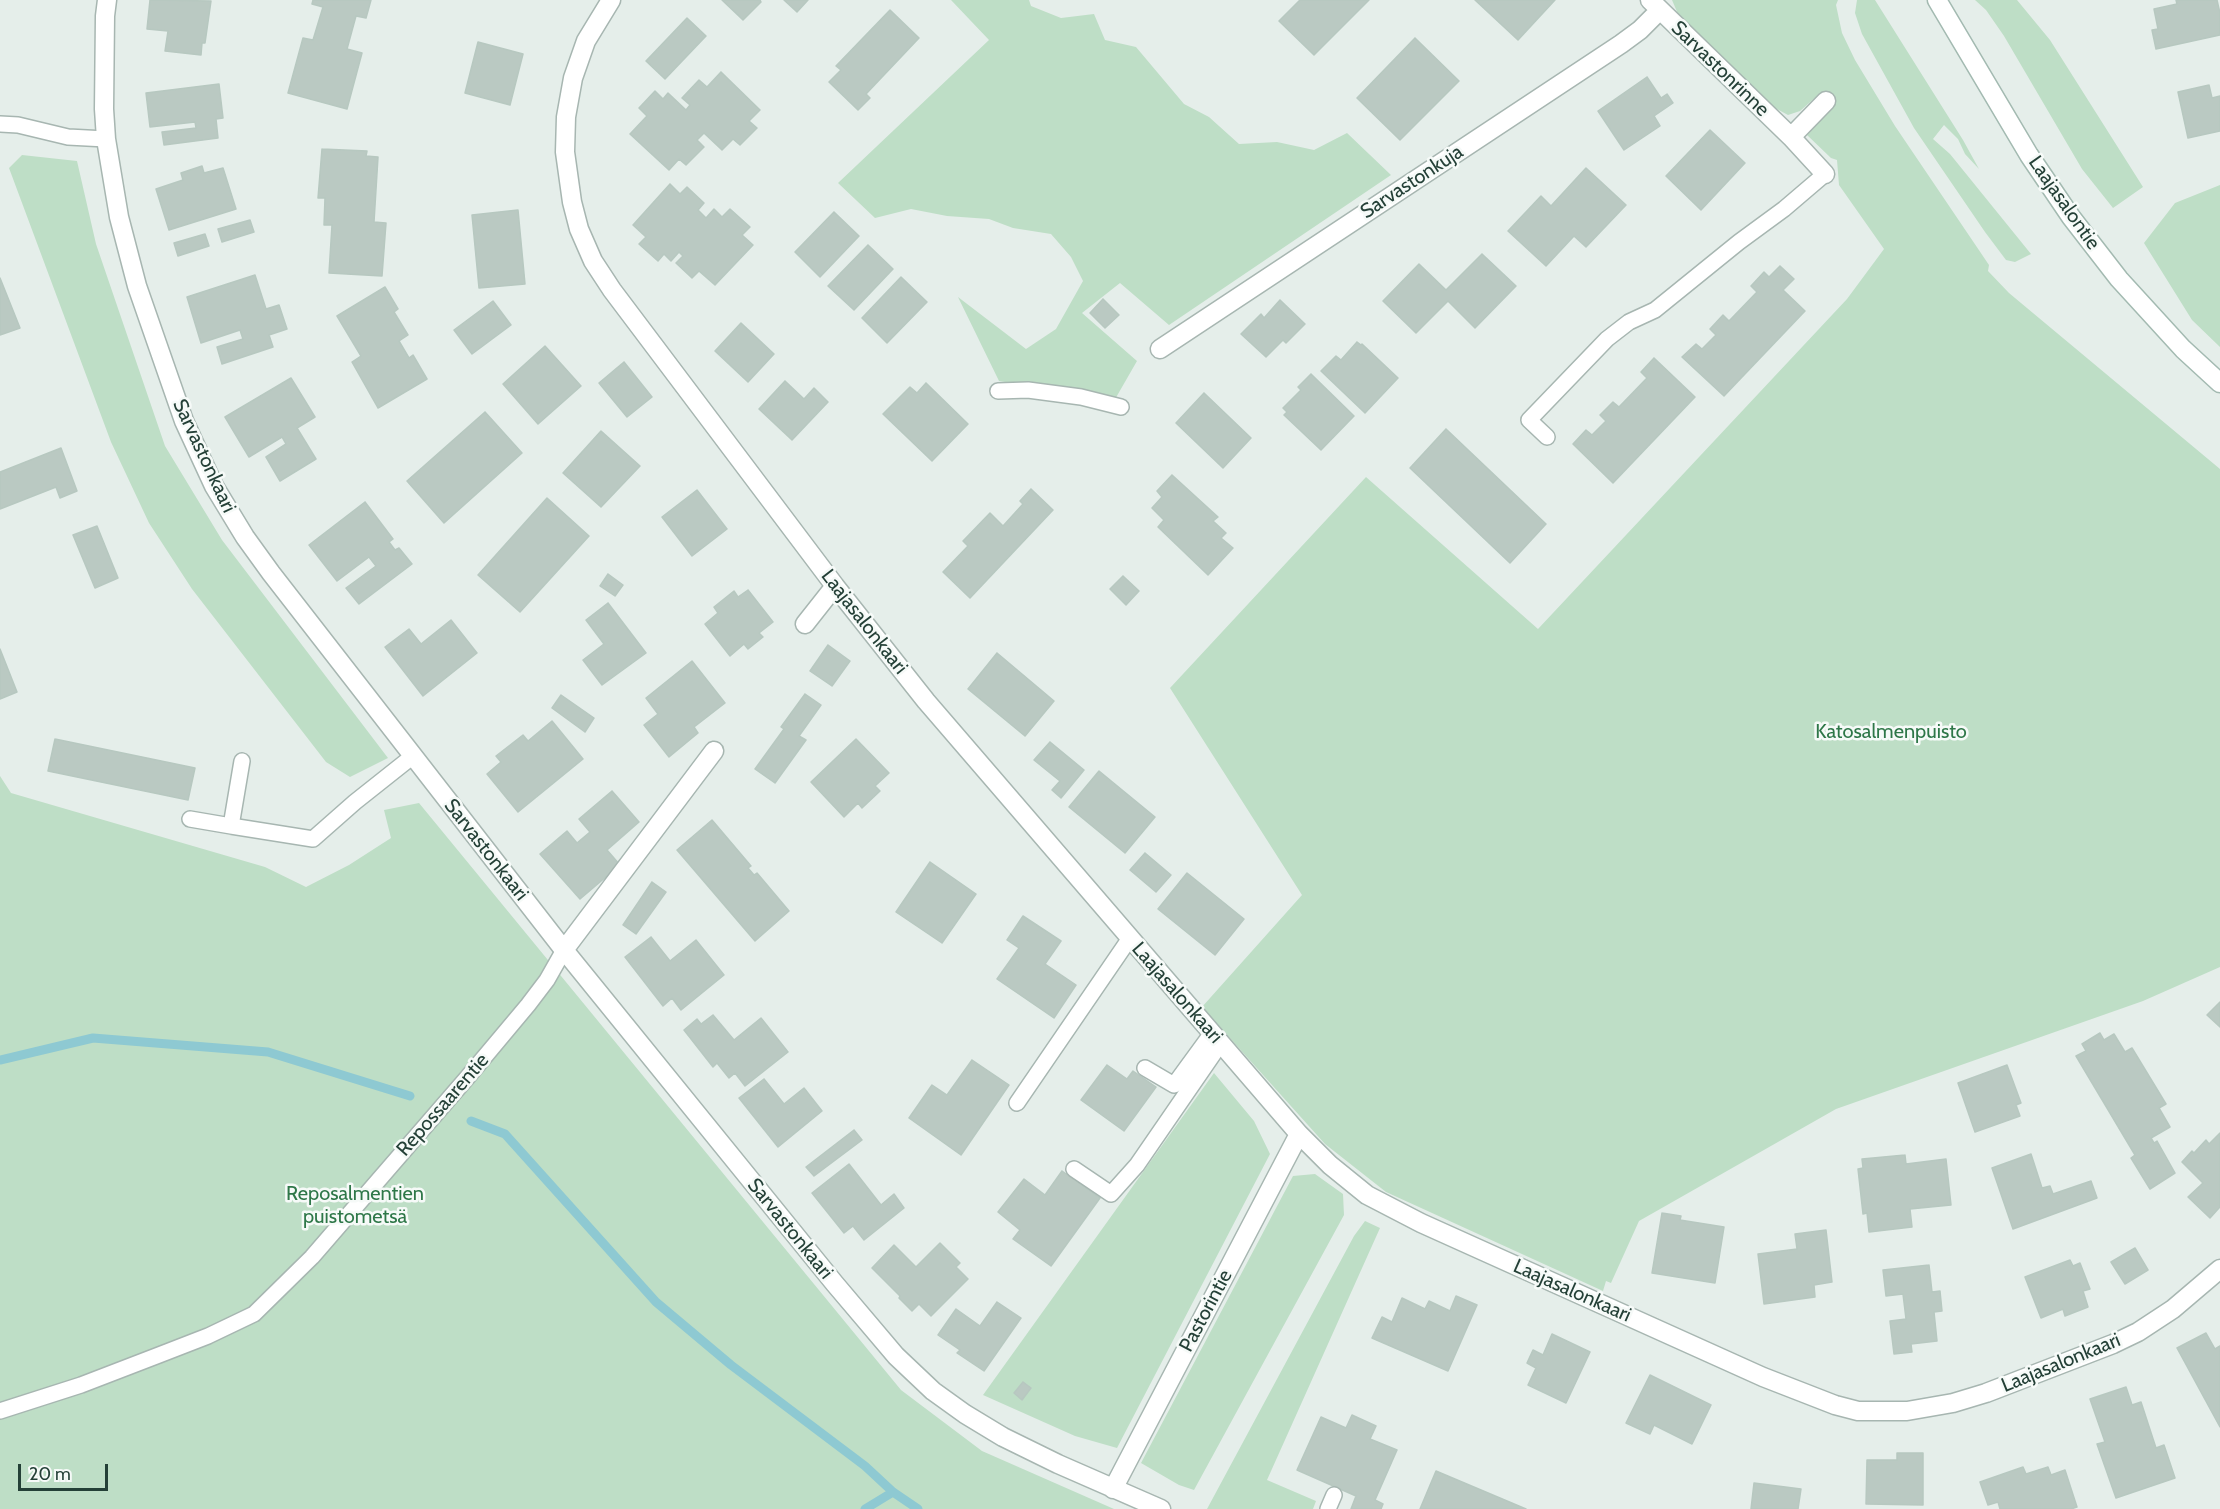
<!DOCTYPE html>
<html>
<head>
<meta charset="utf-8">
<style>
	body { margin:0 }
	#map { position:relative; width:2220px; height:1509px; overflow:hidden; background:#e5eeea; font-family:Cabin,sans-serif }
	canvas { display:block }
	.scale { position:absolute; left:18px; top:1464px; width:90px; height:27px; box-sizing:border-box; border:3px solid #244037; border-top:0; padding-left:8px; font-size:18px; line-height:21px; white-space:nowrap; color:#244037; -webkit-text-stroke:4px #f6faf8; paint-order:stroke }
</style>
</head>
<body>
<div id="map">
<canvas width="2220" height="1509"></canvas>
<div class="scale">20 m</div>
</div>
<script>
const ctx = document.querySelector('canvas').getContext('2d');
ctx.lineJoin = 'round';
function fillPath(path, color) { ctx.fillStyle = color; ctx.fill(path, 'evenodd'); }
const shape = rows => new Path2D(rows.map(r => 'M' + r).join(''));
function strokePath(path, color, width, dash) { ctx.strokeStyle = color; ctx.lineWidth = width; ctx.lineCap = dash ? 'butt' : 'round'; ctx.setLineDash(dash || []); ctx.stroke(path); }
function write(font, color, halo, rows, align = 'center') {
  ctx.font = font + ' Cabin,sans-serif'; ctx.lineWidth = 5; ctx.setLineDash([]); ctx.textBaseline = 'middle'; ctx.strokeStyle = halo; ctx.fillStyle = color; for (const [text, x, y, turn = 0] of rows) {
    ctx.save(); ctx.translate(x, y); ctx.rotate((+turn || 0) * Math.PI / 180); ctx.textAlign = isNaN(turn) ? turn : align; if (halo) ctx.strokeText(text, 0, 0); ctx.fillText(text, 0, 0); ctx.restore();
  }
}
fillPath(shape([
	[951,0,1029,0,1031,6,1061,18,1094,14,1105,40,1136,47,1184,104,1209,117,1239,144,1277,142,1314,150,1347,133,1391,175,1169,325,1120,283,1082,313,1137,361,1114,401,999,381,958,297,1026,349,1056,329,1083,281,1071,257,1051,234,1013,228,989,219,947,216,911,209,875,218,838,183,989,40],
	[1672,0,1838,0,1836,5,1842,33,1855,60,1895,126,1989,265,1988,271,2009,293,2220,469,2220,967,2143,1001,1836,1109,1639,1221,1611,1283,1606,1281,1603,1291,1386,1192,1325,1144,1202,1007,1302,895,1170,688,1366,477,1538,629,1847,299,1884,249,1839,185,1837,160,1831,158,1807,135,1835,102,1832,95,1826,91,1817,96,1800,111,1788,115,1775,108,1678,14],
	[1857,0,1875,0,1963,140,1979,169,1965,154,1958,139,1944,125,1933,139,1950,154,2031,254,2015,262,2006,260,1985,232,1914,128,1862,34,1855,13],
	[1975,0,2017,0,2050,40,2143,187,2113,208,2082,169,2004,36,1986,10],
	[22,155,77,161,96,244,165,446,222,540,388,758,350,777,326,762,192,589,149,523,111,442,9,168],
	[2220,185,2220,347,2192,320,2144,243,2175,203],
	[0,776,11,793,265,867,306,887,349,865,391,838,384,810,419,803,901,1390,982,1451,1114,1509,0,1509],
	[1214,1073,1254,1121,1270,1154,1117,1448,1075,1436,983,1395],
	[1315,1174,1343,1194,1344,1215,1194,1490,1179,1485,1141,1463,1293,1176],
	[1365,1221,1380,1228,1267,1480,1316,1501,1313,1509,1207,1509,1354,1236]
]), '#bedec6');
strokePath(shape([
	[0,1060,93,1038,268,1052,410,1096],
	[471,1121,505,1134,656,1302,731,1365,865,1466,893,1492,918,1509],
	[865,1509,893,1492]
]), '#8ec9d2', 9);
const building = shape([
	[150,0,211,1,205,43,202,43,201,55,165,51,168,31,147,29,150,0],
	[313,0,371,0,366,18,356,16,347,49,362,53,347,109,288,93,303,38,313,40,323,7,312,4,313,0],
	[722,0,760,0,761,2,743,20,722,0],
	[784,0,808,0,797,12,784,0],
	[1300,0,1369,0,1314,55,1279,21,1300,0],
	[1475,0,1555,0,1518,40,1475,0],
	[2176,0,2217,0,2220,13,2220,35,2156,49,2152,30,2158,29,2154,9,2177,4,2176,0],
	[890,10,919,38,866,94,870,98,858,110,829,82,841,70,836,66,890,10],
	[687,18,706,36,665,79,646,61,687,18],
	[1415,38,1459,81,1400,140,1357,98,1415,38],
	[478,42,523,54,510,105,465,93,478,42],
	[721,72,760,110,749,121,757,128,740,145,733,139,722,150,704,133,697,140,704,147,686,165,679,159,669,170,630,134,647,116,639,108,655,91,663,99,668,93,686,110,690,105,682,98,699,80,707,87,721,72],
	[1647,77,1661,98,1667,94,1673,103,1654,116,1660,126,1624,150,1598,111,1647,77],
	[219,84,223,118,216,119,218,138,164,145,162,132,196,128,195,122,150,127,146,93,219,84],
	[2209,85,2212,98,2220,96,2220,131,2188,138,2178,92,2209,85],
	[1710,130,1745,163,1701,210,1666,176,1710,130],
	[322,149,367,151,366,156,378,157,374,222,386,223,382,276,329,273,332,225,324,225,325,198,318,198,322,149],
	[202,166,204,173,223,168,236,209,169,230,156,189,183,180,181,173,202,166],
	[1586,168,1626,205,1586,247,1574,236,1546,266,1508,231,1541,196,1551,206,1586,168],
	[670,184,680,194,687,187,704,203,698,210,706,218,714,209,722,217,730,209,750,227,742,235,753,245,715,285,699,271,692,278,676,263,683,256,679,252,671,261,664,254,658,261,639,244,646,237,633,225,670,184],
	[518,210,525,284,479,288,472,215,518,210],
	[834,212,859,236,820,277,795,252,834,212],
	[250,220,254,232,222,242,218,229,250,220],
	[205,234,209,246,178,256,174,243,205,234],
	[868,245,893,269,854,310,828,286,868,245],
	[1482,254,1516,286,1475,328,1448,301,1416,333,1383,301,1419,264,1446,290,1482,254],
	[1780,266,1794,279,1783,290,1805,311,1724,396,1682,357,1696,344,1702,349,1716,335,1710,329,1723,315,1729,321,1757,292,1751,286,1764,272,1769,277,1780,266],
	[255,275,266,309,279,305,287,329,269,335,273,347,222,364,217,347,243,339,240,330,201,343,187,297,255,275],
	[901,277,927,302,887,343,862,318,901,277],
	[0,278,20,328,0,335,0,278],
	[385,287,398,309,394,312,408,335,399,341,409,358,413,355,427,379,378,408,352,362,361,356,337,316,385,287],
	[1103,299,1119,315,1105,328,1090,313,1103,299],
	[1280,300,1305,324,1286,343,1283,340,1266,357,1241,334,1261,314,1264,318,1280,300],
	[493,301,511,325,472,354,454,330,493,301],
	[741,323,774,354,748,382,715,351,741,323],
	[1357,342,1361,345,1362,344,1398,378,1365,413,1321,371,1336,356,1341,360,1357,342],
	[545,346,581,386,538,424,503,384,545,346],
	[1654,358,1695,397,1613,483,1573,444,1586,430,1592,435,1606,421,1600,415,1613,402,1619,407,1647,378,1641,372,1654,358],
	[624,362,652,397,627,417,599,383,624,362],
	[1311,374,1354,416,1321,450,1284,415,1287,412,1283,408,1301,390,1298,387,1311,374],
	[291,378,315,417,297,428,316,459,280,481,266,457,286,444,282,437,249,457,225,417,291,378],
	[785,381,804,399,814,388,828,402,792,440,759,409,785,381],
	[926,383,968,424,932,461,883,414,910,387,917,393,926,383],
	[1204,393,1251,438,1223,468,1176,423,1204,393],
	[485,412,522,453,444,523,407,481,485,412],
	[1446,429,1546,524,1510,563,1410,468,1446,429],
	[601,431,640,466,601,507,563,473,601,431],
	[61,448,77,491,60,498,56,487,0,509,0,472,61,448],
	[1172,475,1218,517,1213,521,1226,533,1221,538,1233,548,1208,575,1158,527,1164,520,1152,508,1162,497,1157,491,1172,475],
	[1031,489,1053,510,970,598,943,572,968,546,963,541,990,513,1003,526,1023,504,1020,501,1031,489],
	[697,490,727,529,692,556,662,517,697,490],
	[547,498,589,536,520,612,478,575,547,498],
	[365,502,393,539,389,542,395,550,399,548,412,564,359,604,346,588,376,566,369,557,337,581,309,545,365,502],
	[97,526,118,578,95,588,73,535,97,526],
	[608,574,623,585,615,596,600,586,608,574],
	[1123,576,1139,591,1126,605,1110,589,1123,576],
	[748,590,773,622,759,633,763,637,748,649,744,644,730,656,705,624,718,613,714,607,734,591,738,597,748,590],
	[608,603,646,653,602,685,583,660,604,644,586,620,608,603],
	[451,620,477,653,423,696,385,647,409,629,421,644,451,620],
	[828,645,850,661,832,686,810,671,828,645],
	[0,649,17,692,0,699,0,649],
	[997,653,1054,701,1025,736,968,689,997,653],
	[692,661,725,703,694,727,698,733,669,757,644,725,658,714,646,698,692,661],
	[805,694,821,705,799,736,806,740,775,783,755,769,784,729,781,727,805,694],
	[561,695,594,718,585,732,552,708,561,695],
	[552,721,583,759,518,812,487,774,501,762,496,756,523,735,528,741,552,721],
	[55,739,195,768,188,800,48,771,55,739],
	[856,739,889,773,875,786,880,791,862,808,858,803,844,817,811,782,856,739],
	[1050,742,1084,770,1061,798,1052,790,1060,781,1034,760,1050,742],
	[1099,771,1155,817,1125,853,1069,807,1099,771],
	[612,791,639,822,607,850,620,865,580,899,540,854,567,831,577,843,590,832,579,819,612,791],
	[712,820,751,866,748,868,754,875,757,873,789,911,755,941,677,850,712,820],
	[1145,853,1171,875,1156,892,1130,870,1145,853],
	[930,862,976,894,942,943,896,912,930,862],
	[1187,873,1244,919,1215,955,1158,909,1187,873],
	[652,882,666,892,636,934,623,925,652,882],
	[1023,916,1061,941,1045,964,1076,985,1054,1018,997,979,1019,948,1007,940,1023,916],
	[651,937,670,961,696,940,724,975,681,1010,672,998,663,1006,625,957,651,937],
	[2220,1002,2220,1027,2207,1015,2220,1002],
	[713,1015,734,1040,761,1018,788,1052,745,1086,735,1073,729,1078,717,1063,713,1067,684,1030,697,1019,701,1024,713,1015],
	[2100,1033,2104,1040,2114,1034,2125,1052,2132,1048,2166,1104,2159,1108,2170,1127,2151,1138,2154,1143,2157,1141,2175,1173,2150,1189,2131,1158,2135,1155,2076,1056,2086,1051,2082,1044,2100,1033],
	[972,1060,1009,1085,961,1155,909,1118,932,1085,947,1095,972,1060],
	[1107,1065,1127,1079,1133,1071,1156,1087,1124,1131,1081,1100,1107,1065],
	[2007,1065,2021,1103,2016,1105,2020,1116,1975,1132,1958,1083,2007,1065],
	[764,1079,784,1104,804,1088,822,1111,778,1147,739,1098,764,1079],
	[854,1130,862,1140,814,1176,806,1167,854,1130],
	[2220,1133,2220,1207,2210,1218,2188,1197,2203,1183,2182,1162,2192,1151,2194,1153,2206,1140,2209,1144,2220,1133],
	[2031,1154,2042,1188,2050,1186,2053,1194,2091,1181,2097,1198,2013,1229,1992,1168,2031,1154],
	[1905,1155,1906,1164,1946,1159,1951,1205,1910,1209,1912,1227,1869,1232,1867,1213,1863,1214,1858,1169,1863,1168,1862,1159,1905,1155],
	[849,1164,881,1205,894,1194,904,1208,864,1240,853,1226,844,1233,812,1193,849,1164],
	[1062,1171,1100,1198,1051,1266,1013,1239,1020,1230,998,1212,1024,1179,1045,1195,1062,1171],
	[1662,1213,1681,1216,1680,1220,1724,1227,1715,1283,1652,1273,1662,1213],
	[1826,1230,1832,1282,1814,1285,1815,1297,1764,1304,1758,1254,1797,1249,1795,1234,1826,1230],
	[940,1243,960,1263,956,1267,968,1279,931,1316,919,1304,912,1311,899,1298,900,1296,872,1268,894,1245,916,1267,940,1243],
	[2135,1248,2148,1270,2125,1284,2111,1262,2135,1248],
	[2070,1260,2073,1266,2080,1263,2090,1289,2083,1291,2088,1307,2065,1316,2063,1309,2041,1318,2025,1277,2070,1260],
	[1929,1265,1932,1292,1940,1291,1942,1311,1934,1312,1937,1341,1911,1344,1912,1352,1894,1354,1890,1321,1906,1319,1903,1294,1886,1296,1883,1270,1929,1265],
	[1456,1296,1477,1305,1448,1371,1372,1338,1382,1317,1392,1322,1402,1298,1425,1309,1429,1301,1450,1311,1456,1296],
	[997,1302,1021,1318,984,1371,957,1353,960,1350,938,1335,956,1309,980,1326,997,1302],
	[2206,1333,2215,1349,2220,1346,2220,1427,2177,1348,2206,1333],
	[1552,1334,1590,1352,1566,1403,1528,1385,1536,1368,1527,1363,1533,1350,1543,1355,1552,1334],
	[1650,1375,1711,1405,1692,1444,1654,1425,1650,1434,1626,1423,1650,1375],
	[1023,1382,1031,1388,1022,1400,1014,1393,1023,1382],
	[2126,1387,2132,1405,2141,1402,2156,1448,2164,1445,2175,1478,2116,1498,2097,1444,2105,1442,2090,1399,2126,1387],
	[1352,1415,1376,1426,1370,1439,1397,1450,1375,1500,1383,1504,1381,1509,1351,1509,1356,1496,1297,1470,1321,1417,1346,1428,1352,1415],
	[1897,1453,1923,1453,1923,1505,1866,1504,1867,1460,1897,1460,1897,1453],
	[2023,1467,2026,1474,2048,1467,2051,1475,2065,1470,2077,1507,2071,1509,2000,1509,1998,1502,1988,1505,1980,1482,2023,1467],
	[1436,1471,1526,1509,1420,1509,1436,1471],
	[1754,1483,1801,1489,1798,1509,1751,1509,1754,1483]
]);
fillPath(building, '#bac9c2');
strokePath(building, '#b7c8c0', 1.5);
const service = shape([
	[0,124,18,125,68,137,106,139],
	[998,391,1028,390,1081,397,1121,407],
	[1547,437,1529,420,1607,339,1629,322,1655,310,1739,242,1784,209,1825,174],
	[242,761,231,826,313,839,355,802,413,756],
	[190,819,231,826],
	[1145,1068,1174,1085,1212,1033],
	[1017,1103,1130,938],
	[1074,1169,1111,1194,1137,1165,1221,1043],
	[0,1411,81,1385,159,1355,208,1336,254,1314,312,1257,466,1079,528,1005,547,980,564,950],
	[1328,1509,1334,1495]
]);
const minor = shape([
	[107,0,105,16,104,109,106,139,119,217,137,286,184,421,214,486,245,537,271,573,564,950,835,1284,896,1356,933,1391,965,1414,1003,1437,1058,1464,1161,1509],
	[611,0,586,41,573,78,566,117,565,152,572,202,579,229,593,261,612,290,835,586,926,701,1299,1134,1330,1165,1367,1195,1421,1223,1763,1377,1835,1405,1858,1411,1907,1411,1953,1403,1986,1393,2113,1344,2138,1332,2173,1309,2220,1269],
	[1650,0,1791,137,1825,174],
	[1791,137,1826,101],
	[1160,349,1621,44,1640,30,1660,10],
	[805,624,835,586],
	[564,950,714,751],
	[1113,1489,1299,1134]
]);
const secondary = shape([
	[1937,0,2029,155,2071,217,2119,279,2183,349,2220,383]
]);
strokePath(service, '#a7b6b1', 18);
strokePath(minor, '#a7b6b1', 21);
strokePath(secondary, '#a3bab1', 21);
strokePath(service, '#fff', 15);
strokePath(minor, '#fff', 18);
strokePath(secondary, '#fff', 18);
write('20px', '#244037', '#f6faf8', [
	["Sarvastonrinne",1720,69,44],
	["Sarvastonkuja",1412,182,-33],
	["Laajasalontie",2064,203,55],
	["Sarvastonkaari",204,456,65],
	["Laajasalonkaari",864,622,52],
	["Sarvastonkaari",486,850,52],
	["Laajasalonkaari",1177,993,49],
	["Repossaarentie",443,1105,-49],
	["Sarvastonkaari",790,1229,51],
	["Laajasalonkaari",1572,1291,24],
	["Pastorintie",1206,1311,-62],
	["Laajasalonkaari",2061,1363,-22]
]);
write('20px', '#2e7748', '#f6faf8', [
	["Katosalmenpuisto",1891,732],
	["Reposalmentien",355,1194],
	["puistometsä",355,1217]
]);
</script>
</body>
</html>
